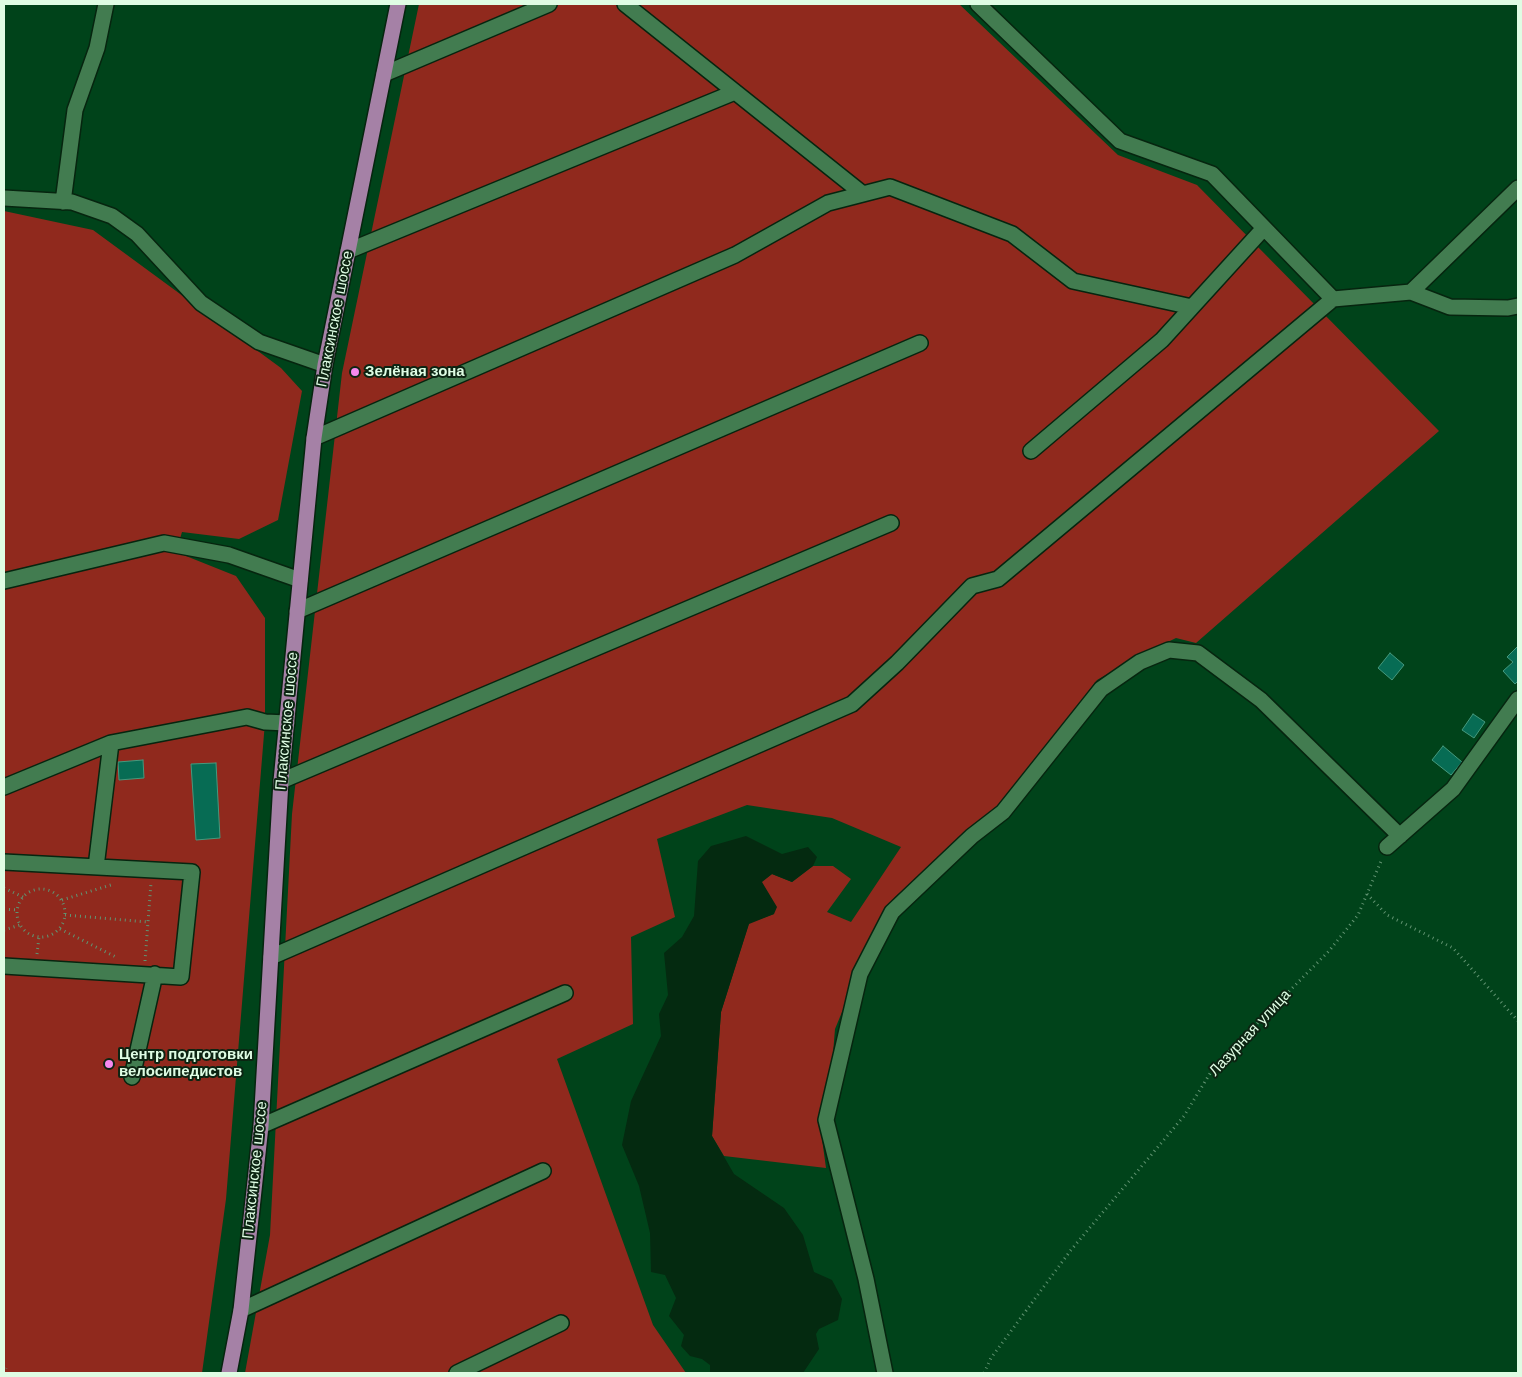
<!DOCTYPE html>
<html>
<head>
<meta charset="utf-8">
<style>
	body { margin:0 }
	#map { position:relative; width:1522px; height:1377px; overflow:hidden; background:#00431a; font-family:"Work Sans",sans-serif }
	canvas { display:block }
	.frame { position:absolute; inset:0; border:5px solid #dffde4; pointer-events:none }
</style>
</head>
<body>
<div id="map">
<canvas width="1522" height="1377"></canvas>
<div class="frame"></div>
</div>
<script>
const ctx = document.querySelector('canvas').getContext('2d');
ctx.lineJoin = 'round';
function fillPath(path, color) { ctx.fillStyle = color; ctx.fill(path, 'evenodd'); }
const shape = rows => new Path2D(rows.map(r => 'M' + r).join(''));
function strokePath(path, color, width, dash) { ctx.strokeStyle = color; ctx.lineWidth = width; ctx.lineCap = dash ? 'butt' : 'round'; ctx.setLineDash(dash || []); ctx.stroke(path); }
function write(font, color, halo, rows, align = 'center') {
  ctx.font = font + ' "Work Sans",sans-serif'; ctx.lineWidth = 4; ctx.setLineDash([]); ctx.textBaseline = 'middle'; ctx.strokeStyle = halo; ctx.fillStyle = color; for (const [text, x, y, turn = 0] of rows) {
    ctx.save(); ctx.translate(x, y); ctx.rotate((+turn || 0) * Math.PI / 180); ctx.textAlign = isNaN(turn) ? turn : align; if (halo) ctx.strokeText(text, 0, 0); ctx.fillText(text, 0, 0); ctx.restore();
  }
}
fillPath(shape([
	[419,4,959,4,1118,155,1197,185,1439,431,1196,643,1176,638,1139,656,1097,680,1011,794,895,897,879,922,835,1029,832,1066,819,1117,826,1168,724,1156,712,1136,721,1012,749,923,774,914,761,882,772,874,792,882,813,866,833,866,851,879,827,912,851,922,901,847,832,818,747,805,657,839,675,917,631,937,633,1024,557,1059,653,1325,686,1373,245,1373,270,1235,292,814,342,373],
	[4,211,93,230,281,368,302,391,278,520,239,539,182,532,176,552,236,576,265,618,265,722,226,1199,202,1373,4,1373]
]), '#90291d');
fillPath(shape([
	[746,836,782,854,808,847,817,857,813,866,792,882,772,874,762,882,777,907,774,914,749,924,721,1012,712,1136,734,1174,784,1208,803,1235,814,1272,832,1280,842,1299,838,1320,819,1329,816,1334,819,1349,803,1373,710,1373,710,1365,702,1359,690,1356,681,1346,684,1335,669,1316,676,1298,665,1275,651,1272,650,1233,639,1186,622,1145,631,1101,661,1036,659,1014,668,995,664,953,682,937,694,916,698,861,711,846]
]), '#042a10');
const building = shape([
	[1518,646,1518,681,1515,684,1503,671,1513,662,1507,657,1518,646],
	[1390,653,1404,665,1392,680,1378,668,1390,653],
	[1473,714,1485,722,1474,738,1462,730,1473,714],
	[1443,746,1462,762,1451,775,1432,760,1443,746],
	[143,760,144,778,119,780,118,762,143,760],
	[216,763,220,838,196,840,191,764,216,763]
]);
fillPath(building, '#076c54');
strokePath(building, '#45997e', 1);
const minor = shape([
	[625,4,863,194],
	[978,4,1120,141,1212,174,1333,299],
	[384,74,549,4],
	[4,198,72,202,112,216,137,234,201,303,259,342,325,365],
	[63,202,75,110,97,48,106,4],
	[348,251,735,92],
	[1411,292,1518,188],
	[314,438,735,255,828,203,890,187,1012,234,1073,281,1192,307],
	[1031,451,1162,340,1264,228],
	[4,581,164,543,229,555,300,580],
	[297,611,920,343],
	[281,781,891,523],
	[4,787,111,743,247,717,265,722,287,723],
	[1387,847,1453,789,1518,699],
	[4,862,192,872,181,977,4,966],
	[96,867,111,743],
	[271,957,852,704,897,663,972,586,998,579,1333,299,1411,292,1450,307,1508,308,1518,306],
	[132,1077,155,974],
	[261,1126,565,993],
	[241,1310,543,1171],
	[457,1373,561,1323],
	[885,1373,866,1279,826,1120,860,974,892,912,972,836,1003,812,1101,689,1140,662,1169,650,1198,653,1261,700,1400,836]
]);
const major = shape([
	[229,1373,241,1310,261,1126,281,781,314,438,325,365,398,4]
]);
strokePath(minor, '#06250f', 18);
strokePath(major, '#06250f', 18);
strokePath(shape([
	[4,888,23,897],
	'17 913a24 24 0 1 1 48 0a24 24 0 1 1-48 0Z',
	[1367,894,1387,915,1453,948,1518,1021],
	[62,900,114,884],
	[4,909,17,910],
	[65,915,148,922],
	[60,929,116,957],
	[4,930,20,925],
	[37,954,39,937],
	[145,961,151,883],
	[4,1373,6,1368],
	[984,1373,991,1358,1071,1250,1184,1116,1214,1067,1329,951,1358,915,1382,859]
]), '#619472', 3, [1, 4]);
strokePath(minor, '#427c50', 15);
strokePath(major, '#a581a6', 15);
for (const [x, y, r, color] of [
	[355,372,5,"#f689ed"],
	[109,1064,5,"#f689ed"]
]) { const dot = new Path2D(); dot.arc(x, y, r, 0, 2 * Math.PI); ctx.fillStyle = color; ctx.fill(dot); strokePath(dot, '#0c2412', 2); }
write('15px', '#dffde4', '#0c2412', [
	["Плаксинское шоссе",335,319,-79],
	["Плаксинское шоссе",287,721,-85],
	["Лазурная улица",1250,1033,-47],
	["Плаксинское шоссе",255,1170,-84]
]);
write('bold 15px', '#dffde4', '#0c2412', [
	["Зелёная зона",365,372],
	["Центр подготовки",119,1055],
	["велосипедистов",119,1072]
], 'left');
</script>
</body>
</html>
